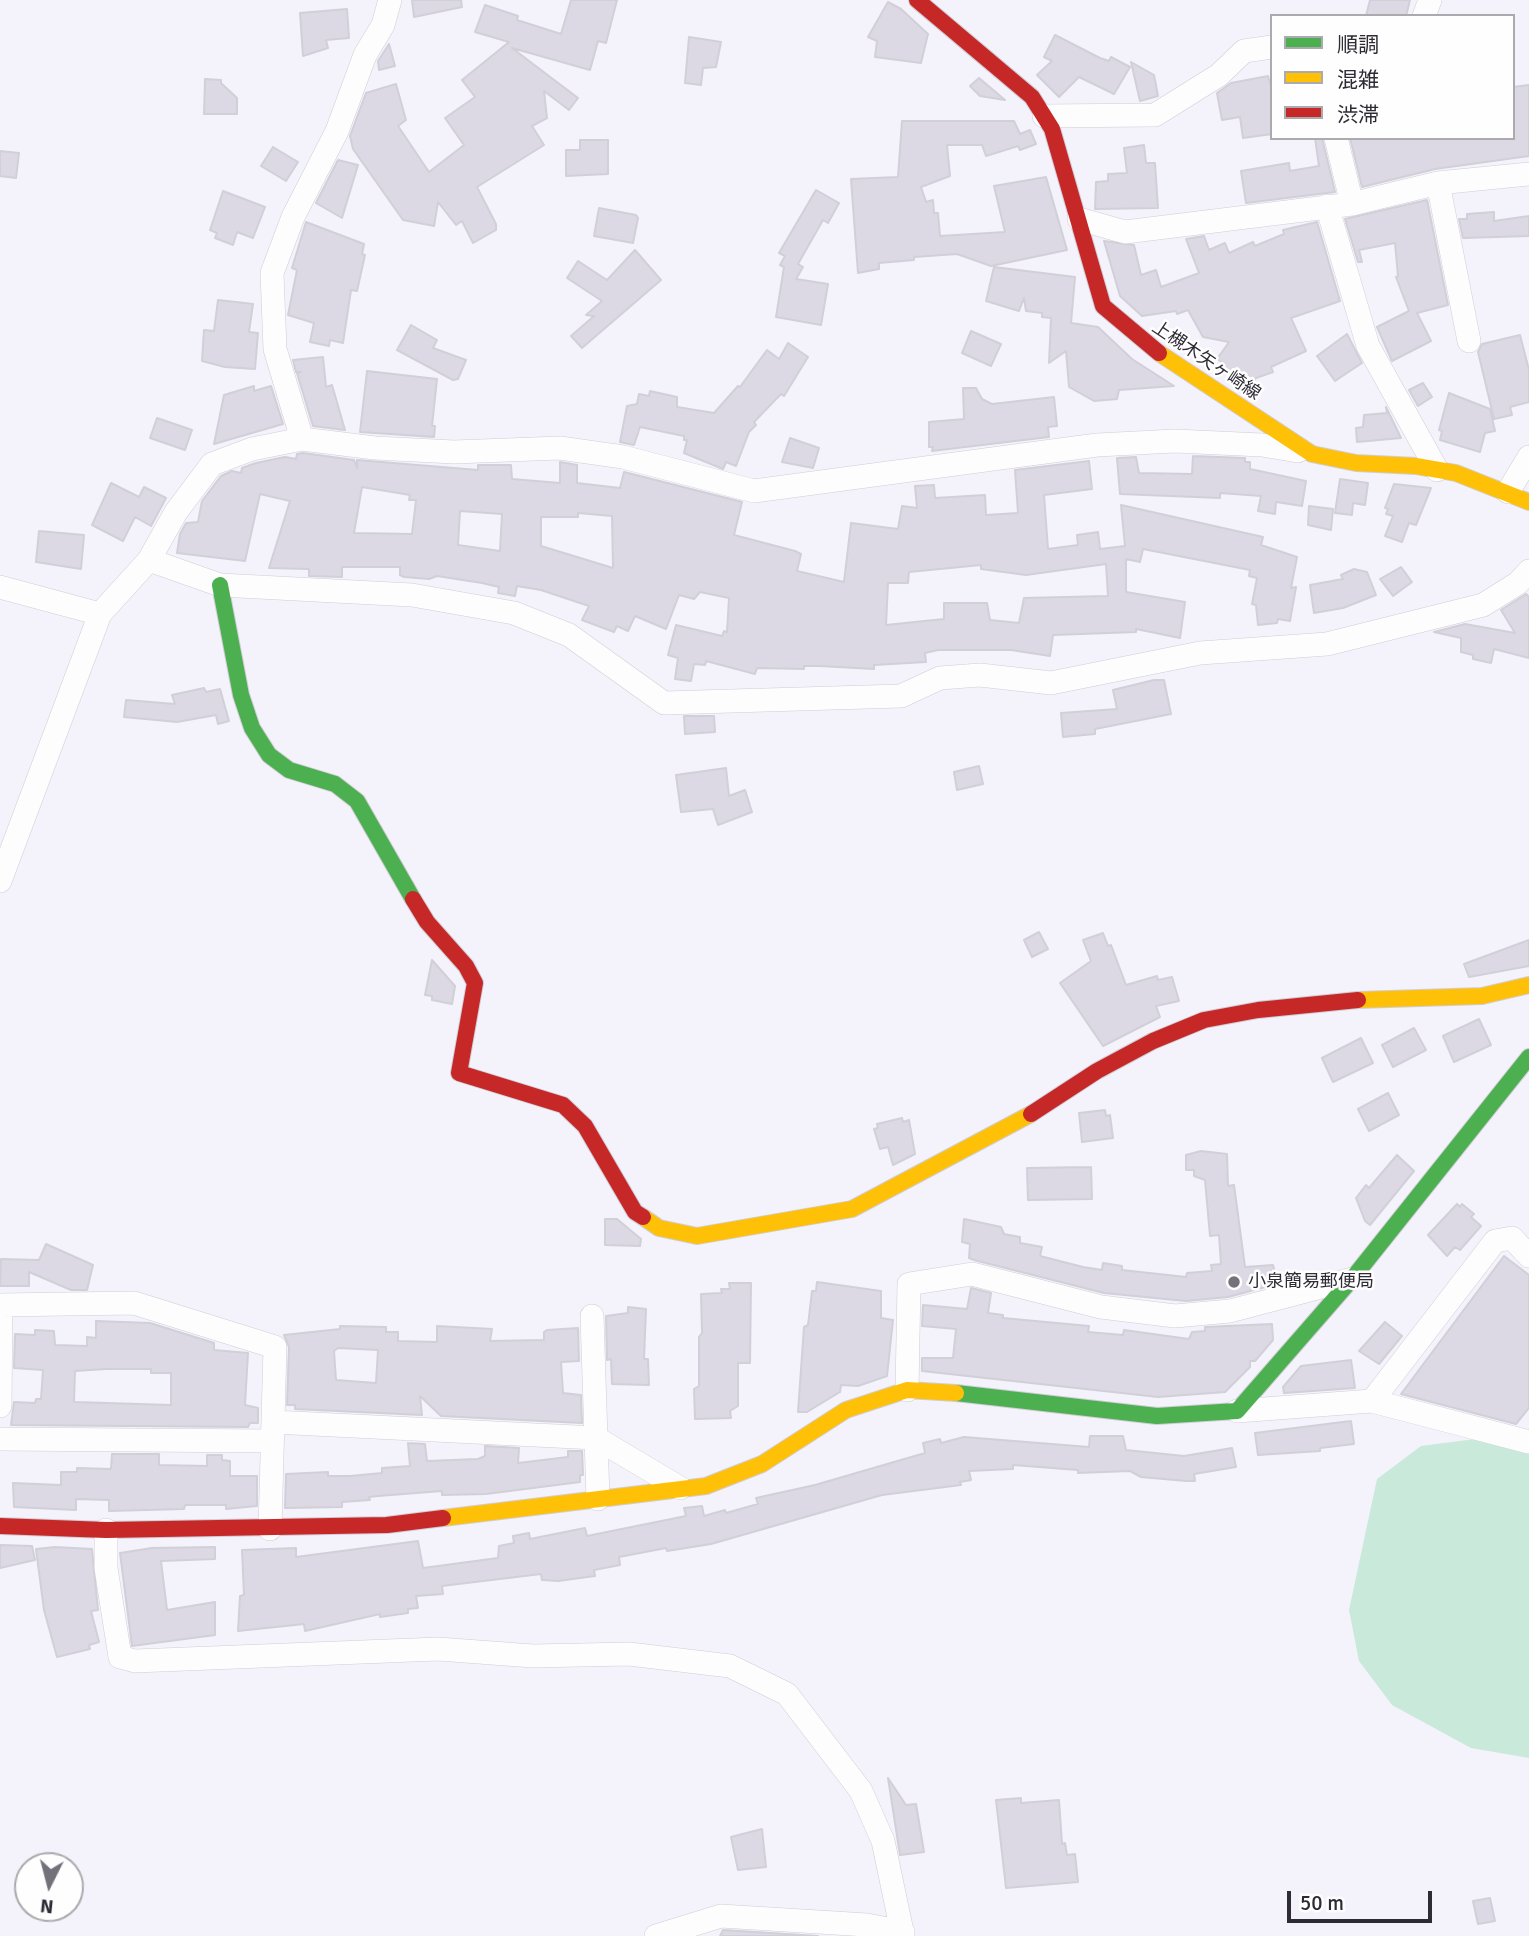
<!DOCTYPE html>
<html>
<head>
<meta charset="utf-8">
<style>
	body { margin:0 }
	#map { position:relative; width:1529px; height:1936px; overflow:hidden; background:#f4f2fa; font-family:Signika,"Noto Sans JP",sans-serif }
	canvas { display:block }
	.legend { position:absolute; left:1270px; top:14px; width:245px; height:126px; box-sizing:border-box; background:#fefefe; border:2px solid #abaaae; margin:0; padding:9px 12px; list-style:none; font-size:21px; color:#2e2b35 }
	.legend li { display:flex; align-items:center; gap:14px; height:35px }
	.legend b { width:35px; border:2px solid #abaaae }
	.north { position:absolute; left:14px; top:1852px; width:70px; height:70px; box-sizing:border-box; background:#fefefe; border:2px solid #abaaae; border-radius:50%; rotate:186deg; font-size:19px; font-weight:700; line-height:28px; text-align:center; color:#2e2b35 }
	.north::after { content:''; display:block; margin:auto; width:24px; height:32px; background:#73717a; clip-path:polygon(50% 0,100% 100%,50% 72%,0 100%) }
	.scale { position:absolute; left:1287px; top:1891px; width:145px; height:32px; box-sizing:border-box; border:4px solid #2e2b35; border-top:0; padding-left:9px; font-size:21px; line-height:24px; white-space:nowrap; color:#2e2b35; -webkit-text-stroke:5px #fefefe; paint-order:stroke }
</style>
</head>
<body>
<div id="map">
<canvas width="1529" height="1936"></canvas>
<ul class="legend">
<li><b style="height:9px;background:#4caf50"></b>順調</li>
<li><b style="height:9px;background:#ffc107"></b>混雑</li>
<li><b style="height:9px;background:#c62828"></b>渋滞</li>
</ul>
<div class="north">N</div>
<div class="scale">50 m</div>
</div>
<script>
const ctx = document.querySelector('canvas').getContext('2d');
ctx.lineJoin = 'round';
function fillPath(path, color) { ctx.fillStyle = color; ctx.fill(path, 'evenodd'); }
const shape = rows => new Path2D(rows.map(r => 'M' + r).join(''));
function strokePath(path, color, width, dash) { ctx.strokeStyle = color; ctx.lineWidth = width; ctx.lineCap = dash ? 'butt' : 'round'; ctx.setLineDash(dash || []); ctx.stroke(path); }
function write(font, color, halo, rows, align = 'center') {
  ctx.font = font + ' Signika,"Noto Sans JP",sans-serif'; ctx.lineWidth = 5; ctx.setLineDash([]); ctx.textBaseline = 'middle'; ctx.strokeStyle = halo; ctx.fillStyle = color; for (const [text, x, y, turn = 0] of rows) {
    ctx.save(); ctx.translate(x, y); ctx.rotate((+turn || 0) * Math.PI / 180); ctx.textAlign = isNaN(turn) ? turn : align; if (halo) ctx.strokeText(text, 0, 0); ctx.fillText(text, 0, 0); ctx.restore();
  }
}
fillPath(shape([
	[1529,1432,1529,1758,1471,1748,1392,1705,1359,1661,1349,1610,1377,1479,1421,1446]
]), '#c9e9da');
const building = shape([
	[412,0,461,0,462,7,414,17,412,0],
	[571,0,617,0,606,43,598,41,590,70,512,48,578,98,569,110,544,91,547,118,532,126,544,145,477,187,496,224,496,230,473,243,462,221,456,225,438,202,434,226,403,220,353,149,350,136,366,93,396,84,406,120,398,126,429,172,464,145,445,118,475,97,462,80,509,42,475,32,485,5,518,16,517,20,561,34,571,0],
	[1370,0,1410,0,1406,16,1366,16,1370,0],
	[888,2,901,9,928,34,921,63,875,57,877,41,868,37,888,2],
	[347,9,349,38,326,40,328,48,303,56,300,13,347,9],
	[1055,35,1100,58,1109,61,1111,57,1130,67,1114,94,1079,77,1059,97,1037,75,1052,61,1044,57,1055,35],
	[689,37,721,42,716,67,703,68,701,85,685,83,689,37],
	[389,44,395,66,379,70,378,61,389,44],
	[1131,62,1154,75,1158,96,1140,101,1131,62],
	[1268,76,1272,90,1272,134,1243,138,1240,117,1222,120,1217,93,1231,83,1268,76],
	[979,78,1005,100,980,96,970,86,979,78],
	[205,79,221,80,221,83,237,98,237,114,204,114,205,79],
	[1529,85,1529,156,1435,169,1362,187,1350,138,1513,138,1513,87,1529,85],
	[902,121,1014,121,1020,134,1030,130,1036,144,1020,150,1018,146,986,156,982,145,947,145,950,176,921,187,926,202,933,200,934,213,938,213,940,236,1005,232,994,186,1046,177,1067,250,991,266,957,254,914,257,914,260,879,263,879,269,858,273,851,179,898,177,902,121],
	[1315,138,1322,138,1335,192,1246,203,1241,171,1289,163,1290,171,1319,166,1315,138],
	[580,140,608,140,608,174,566,176,566,150,580,150,580,140],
	[1144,145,1146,163,1155,163,1158,208,1095,209,1096,182,1108,181,1108,174,1127,173,1124,148,1144,145],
	[273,147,298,162,286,181,261,166,273,147],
	[0,151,19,153,16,178,0,176,0,151],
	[338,160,358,165,342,218,316,203,338,160],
	[816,190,839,203,828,223,823,220,798,264,803,267,796,279,828,284,821,325,776,317,784,267,780,265,785,256,779,253,816,190],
	[223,191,265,207,253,238,237,232,233,245,215,238,217,233,210,230,223,191],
	[1427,200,1448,305,1417,313,1431,341,1392,361,1377,327,1409,311,1396,277,1398,276,1395,243,1359,250,1362,262,1358,262,1345,219,1427,200],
	[599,208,636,215,638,218,633,243,594,236,599,208],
	[1494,212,1494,221,1529,216,1529,236,1463,238,1459,219,1467,219,1467,214,1494,212],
	[306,222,364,244,362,254,365,255,357,291,351,290,343,343,330,340,329,346,310,342,314,323,288,315,297,270,292,268,306,222],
	[1317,222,1340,301,1291,318,1306,351,1271,367,1273,372,1256,378,1249,389,1221,370,1225,364,1217,359,1229,342,1203,337,1188,310,1177,314,1176,311,1142,316,1120,296,1104,241,1134,245,1141,275,1156,270,1161,287,1199,273,1186,239,1204,236,1209,250,1225,243,1229,253,1253,242,1255,246,1284,234,1283,230,1317,222],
	[635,250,661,280,582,348,571,336,594,316,586,315,602,301,567,278,578,261,607,280,635,250],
	[994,267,1075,277,1071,323,1098,327,1132,359,1174,386,1119,390,1117,399,1094,401,1069,387,1066,351,1049,363,1051,318,1042,317,1042,313,1026,311,1024,298,1019,311,986,301,994,267],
	[218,300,253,304,249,332,258,333,255,369,225,367,202,361,204,330,214,331,218,300],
	[411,325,437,340,433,348,466,360,458,379,453,380,397,350,411,325],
	[971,331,1001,344,991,366,962,353,971,331],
	[1347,334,1362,363,1335,381,1317,356,1347,334],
	[1520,335,1529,370,1529,402,1510,407,1512,415,1494,419,1478,352,1482,344,1520,335],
	[788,343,808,357,784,396,781,394,754,422,756,425,749,432,736,466,726,462,723,469,684,453,687,440,684,440,684,436,640,427,634,445,620,442,627,406,637,404,639,394,649,396,650,391,677,397,677,407,714,413,738,386,740,387,767,350,779,359,788,343],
	[323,357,326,387,332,385,345,430,313,426,297,373,301,372,296,372,293,360,323,357],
	[367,371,437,379,432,426,435,426,434,437,360,432,367,371],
	[1423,383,1432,397,1418,406,1409,390,1423,383],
	[254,386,254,391,271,386,283,424,214,444,224,395,254,386],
	[963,388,976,388,982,399,992,404,1054,397,1057,426,1048,427,1049,437,932,451,933,447,929,447,929,422,964,419,963,388],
	[1449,393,1490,409,1495,431,1485,433,1480,452,1440,440,1442,431,1439,430,1449,393],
	[1386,407,1401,438,1357,442,1356,428,1363,427,1364,415,1387,413,1386,407],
	[157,418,192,430,185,450,150,438,157,418],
	[790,438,819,448,813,468,782,462,790,438],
	[303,453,354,460,357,468,357,460,478,470,478,465,511,465,512,479,560,483,560,462,577,465,577,483,620,488,624,472,742,502,734,535,795,551,801,554,797,571,844,582,851,523,898,529,902,506,917,508,915,486,934,485,935,498,985,495,986,515,1018,513,1015,470,1089,461,1092,489,1044,495,1048,549,1078,545,1077,535,1098,532,1100,549,1125,546,1121,505,1263,537,1261,545,1297,557,1291,588,1296,587,1290,621,1278,619,1277,623,1258,625,1256,605,1252,604,1257,578,1249,576,1250,570,1143,549,1140,562,1126,559,1126,592,1185,602,1180,638,1136,629,1136,632,1053,635,1050,656,1011,650,938,650,925,653,926,662,874,665,874,669,819,666,804,666,804,669,757,668,755,674,706,661,705,665,694,664,691,681,675,679,678,658,668,655,676,625,722,636,724,631,727,632,729,598,700,592,694,599,679,595,666,629,635,616,628,631,617,626,614,632,582,620,589,606,541,590,517,586,515,596,498,593,499,587,482,583,437,576,429,579,404,577,400,575,400,567,342,567,342,577,309,576,309,569,269,568,290,501,260,494,245,561,177,553,180,534,186,523,198,522,202,501,221,476,232,471,241,473,242,468,256,463,285,457,296,459,297,454,303,453],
	[362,487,410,495,409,500,416,500,412,534,354,533,362,487],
	[460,511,502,514,500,551,458,545,460,511],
	[578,513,612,516,613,568,541,546,541,517,578,517,578,513],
	[1106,564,1108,596,1024,598,1019,623,990,620,987,603,944,603,944,619,886,625,888,583,908,583,909,572,981,565,981,569,1026,575,1106,564],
	[1193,456,1245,458,1245,462,1250,462,1250,469,1306,481,1302,506,1276,502,1275,514,1258,511,1261,496,1220,493,1220,498,1120,494,1117,458,1136,457,1139,473,1192,474,1193,456],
	[1340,479,1368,483,1365,505,1353,503,1352,515,1335,513,1340,479],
	[111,483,139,497,144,487,166,498,151,526,135,517,123,541,92,525,111,483],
	[1394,484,1431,488,1416,525,1409,523,1402,542,1385,536,1393,516,1386,514,1388,509,1385,508,1394,484],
	[1309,506,1333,509,1331,530,1308,525,1309,506],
	[39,531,84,535,81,569,36,562,39,531],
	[1401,567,1412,582,1393,596,1380,579,1401,567],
	[1354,569,1367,572,1376,595,1343,608,1314,613,1310,585,1343,579,1341,575,1354,569],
	[1526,594,1529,597,1529,658,1494,649,1491,663,1473,659,1473,655,1461,652,1461,638,1434,632,1465,624,1515,633,1501,610,1526,594],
	[1154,680,1164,680,1171,714,1095,729,1095,734,1063,737,1061,713,1117,709,1113,690,1154,680],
	[204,688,206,692,220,689,229,721,218,724,216,715,177,722,124,717,126,700,175,704,172,695,204,688],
	[684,716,714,716,715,732,685,734,684,716],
	[979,766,983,784,957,790,954,772,979,766],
	[726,768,729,796,745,790,752,812,718,825,713,809,681,812,676,775,726,768],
	[1039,932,1048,949,1032,957,1024,940,1039,932],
	[1103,933,1108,946,1111,945,1126,985,1157,976,1158,980,1172,977,1179,1001,1156,1006,1160,1017,1103,1046,1060,983,1091,961,1083,940,1103,933],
	[1529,940,1529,966,1469,977,1464,964,1529,940],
	[432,960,455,986,452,1004,432,1000,432,996,425,995,432,960],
	[1479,1019,1491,1045,1454,1062,1443,1036,1479,1019],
	[1414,1028,1426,1050,1393,1067,1382,1045,1414,1028],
	[1361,1038,1373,1063,1333,1082,1322,1058,1361,1038],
	[1388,1093,1399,1115,1369,1131,1358,1109,1388,1093],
	[1105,1110,1106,1116,1110,1115,1113,1138,1082,1142,1079,1113,1105,1110],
	[902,1118,903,1122,909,1120,915,1154,893,1165,888,1147,880,1149,874,1129,878,1128,877,1124,902,1118],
	[1201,1151,1227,1154,1228,1186,1234,1185,1245,1267,1273,1265,1276,1276,1282,1275,1284,1282,1228,1297,1186,1301,1104,1293,974,1260,969,1258,970,1244,962,1242,964,1219,1001,1227,1004,1234,1020,1237,1020,1243,1042,1247,1040,1256,1083,1267,1102,1270,1103,1263,1122,1266,1122,1270,1186,1277,1187,1273,1212,1271,1211,1265,1221,1264,1219,1235,1210,1236,1205,1180,1194,1176,1194,1170,1186,1170,1186,1155,1201,1151],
	[1397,1155,1414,1171,1370,1225,1365,1221,1356,1198,1366,1185,1369,1188,1397,1155],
	[1091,1167,1092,1199,1028,1200,1027,1168,1091,1167],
	[1457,1204,1460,1207,1462,1204,1474,1214,1471,1217,1481,1226,1460,1250,1455,1247,1447,1256,1428,1235,1457,1204],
	[605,1219,617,1219,641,1239,640,1246,605,1245,605,1219],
	[46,1244,93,1265,87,1290,71,1290,29,1272,29,1286,0,1286,1,1259,39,1260,46,1244],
	[1504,1256,1529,1275,1529,1408,1516,1424,1401,1394,1504,1256],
	[817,1282,881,1291,881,1318,893,1320,887,1376,858,1386,841,1385,840,1392,807,1412,798,1412,804,1327,808,1325,812,1291,816,1291,817,1282],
	[729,1283,751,1283,750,1363,738,1363,738,1406,730,1411,731,1418,695,1419,694,1389,699,1386,699,1337,702,1333,701,1294,722,1293,721,1289,730,1289,729,1283],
	[971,1288,991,1293,988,1313,1003,1315,1003,1318,1089,1326,1088,1332,1123,1335,1124,1330,1189,1339,1192,1332,1205,1331,1205,1327,1272,1324,1273,1340,1255,1361,1250,1361,1250,1367,1225,1392,1158,1397,922,1371,922,1358,953,1358,956,1329,922,1326,923,1305,967,1309,971,1288],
	[628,1307,646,1309,644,1359,648,1359,649,1385,612,1384,611,1359,607,1360,606,1316,628,1313,628,1307],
	[96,1321,150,1323,214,1343,214,1350,248,1353,245,1405,258,1408,258,1423,250,1423,248,1427,11,1425,14,1402,35,1403,36,1399,41,1399,43,1370,14,1368,15,1334,35,1335,35,1330,54,1331,55,1345,87,1346,87,1337,96,1338,96,1321],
	[106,1369,151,1369,151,1373,171,1373,171,1405,74,1402,75,1371,106,1369],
	[1385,1322,1402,1336,1379,1364,1359,1351,1385,1322],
	[340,1326,386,1327,386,1332,398,1332,398,1341,437,1342,437,1326,492,1329,490,1341,544,1340,544,1332,547,1330,578,1328,579,1361,561,1362,563,1393,581,1395,582,1423,441,1416,420,1396,422,1415,295,1409,295,1405,287,1405,289,1347,284,1335,340,1329,340,1326],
	[338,1348,378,1350,376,1383,336,1380,334,1351,338,1348],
	[1351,1360,1355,1388,1284,1393,1283,1387,1301,1366,1351,1360],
	[1351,1421,1354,1444,1320,1448,1320,1451,1258,1455,1255,1433,1351,1421],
	[1090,1436,1123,1436,1126,1450,1184,1456,1232,1448,1236,1467,1194,1474,1195,1481,1186,1481,1141,1477,1130,1471,1078,1473,1078,1470,1013,1465,1013,1469,969,1471,971,1480,960,1482,961,1485,882,1495,711,1544,667,1551,666,1548,619,1557,620,1565,594,1570,595,1576,558,1581,542,1580,541,1574,442,1586,443,1594,416,1596,418,1608,408,1609,408,1613,380,1617,380,1614,305,1631,304,1624,238,1631,240,1596,244,1595,242,1550,296,1548,296,1557,418,1541,423,1568,498,1558,499,1546,514,1543,513,1536,529,1533,530,1539,585,1528,587,1536,686,1516,684,1508,702,1506,704,1516,725,1510,726,1513,758,1504,756,1498,815,1485,925,1453,923,1443,940,1439,941,1443,964,1437,1089,1447,1090,1436],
	[408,1443,425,1444,427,1461,478,1459,485,1456,485,1446,519,1448,518,1463,568,1457,568,1451,582,1451,583,1475,580,1475,580,1482,486,1494,442,1495,442,1491,378,1496,369,1497,370,1500,342,1502,342,1507,285,1508,286,1474,328,1472,328,1476,350,1476,382,1473,382,1468,410,1466,408,1443],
	[112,1454,159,1454,159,1465,207,1466,207,1455,222,1455,222,1460,230,1461,230,1476,257,1476,257,1506,226,1509,226,1505,185,1505,184,1509,109,1511,109,1500,76,1499,76,1510,14,1507,13,1483,61,1485,61,1472,77,1472,77,1468,111,1469,112,1454],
	[0,1545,32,1546,35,1560,0,1568,0,1545],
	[55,1547,92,1549,98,1610,91,1611,99,1642,89,1645,90,1649,57,1657,44,1610,36,1549,55,1547],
	[215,1547,215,1559,161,1561,167,1610,215,1602,215,1635,132,1646,120,1553,152,1548,215,1547],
	[888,1778,906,1805,916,1804,924,1852,900,1855,888,1778],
	[1021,1798,1021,1803,1059,1800,1062,1844,1065,1843,1067,1855,1075,1854,1078,1882,1006,1888,996,1800,1021,1798],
	[762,1829,766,1867,738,1870,731,1837,762,1829],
	[1490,1898,1495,1921,1478,1924,1473,1901,1490,1898],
	[723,1930,818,1936,720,1936,723,1930]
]);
fillPath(building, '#dcd9e5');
strokePath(building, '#d1cfd7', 2);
const street = shape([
	[1424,16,1430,0],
	[1044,116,1155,115,1219,75,1244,51,1272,47],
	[1336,138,1352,204],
	[1438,183,1469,341],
	[1327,206,1368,346,1437,470],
	[1079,219,1125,232,1352,204,1438,183,1529,174],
	[302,439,275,349,272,273,293,217,337,131,365,55,383,25,390,0],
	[1508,492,1529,457],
	[149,560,220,585,412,595,514,613,569,635,664,703,901,696,940,678,980,675,1051,683,1200,653,1327,644,1483,605,1518,583,1529,571],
	[0,587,100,614],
	[0,881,100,614,149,560,176,512,212,464,252,449,302,439,375,448,454,452,560,448,623,457,754,491,1097,445,1175,441,1262,445,1298,451],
	[0,1305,134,1303,275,1347,270,1529],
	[592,1316,596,1438,680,1488],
	[907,1390,909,1284,972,1274,1101,1307,1175,1316,1230,1311,1352,1279],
	[1372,1401,1495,1241,1512,1238,1529,1256],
	[0,1406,1,1305],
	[1237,1411,1372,1401,1529,1442],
	[273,1422,596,1438,598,1499],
	[0,1439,272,1441],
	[106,1530,106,1568,120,1657,135,1661,438,1649,533,1656,629,1654,730,1666,787,1694,861,1791,883,1841,903,1936],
	[656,1936,721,1916,867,1925,903,1932]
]);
const fast = shape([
	[220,585,241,695,252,728,269,755,289,770,335,784,357,801,413,899],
	[956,1393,1157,1416,1237,1411,1352,1279,1529,1057]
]);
const slow = shape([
	[1159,353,1312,454,1356,463,1416,466,1456,473,1529,502],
	[1358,1000,1482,996,1529,985],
	[643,1217,659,1228,697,1236,852,1209,1031,1114],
	[443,1518,706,1486,762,1464,846,1410,907,1390,956,1393]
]);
const jam = shape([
	[917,0,1032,97,1052,129,1103,306,1159,353],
	[413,899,427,922,466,966,475,983,459,1073,563,1105,585,1126,635,1212,643,1217],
	[1031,1114,1097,1071,1153,1041,1204,1020,1258,1010,1358,1000],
	[0,1526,106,1530,387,1525,443,1518]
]);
strokePath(street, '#d0cdd6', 24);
strokePath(fast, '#d0cdd6', 18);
strokePath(slow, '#d0cdd6', 18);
strokePath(jam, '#d0cdd6', 18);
strokePath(street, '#fdfdfe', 23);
strokePath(fast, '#4caf50', 16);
strokePath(slow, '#ffc107', 16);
strokePath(jam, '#c62828', 16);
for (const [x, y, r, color] of [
	[1234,1282,7,"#73717a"]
]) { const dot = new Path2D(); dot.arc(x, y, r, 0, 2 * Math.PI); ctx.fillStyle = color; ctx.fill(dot); strokePath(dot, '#fefefe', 2.5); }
write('18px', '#2e2b35', '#fefefe', [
	["上槻木矢ヶ崎線",1206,361,34]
]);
write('18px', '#2e2b35', '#fefefe', [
	["小泉簡易郵便局",1248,1282]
], 'left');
</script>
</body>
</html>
